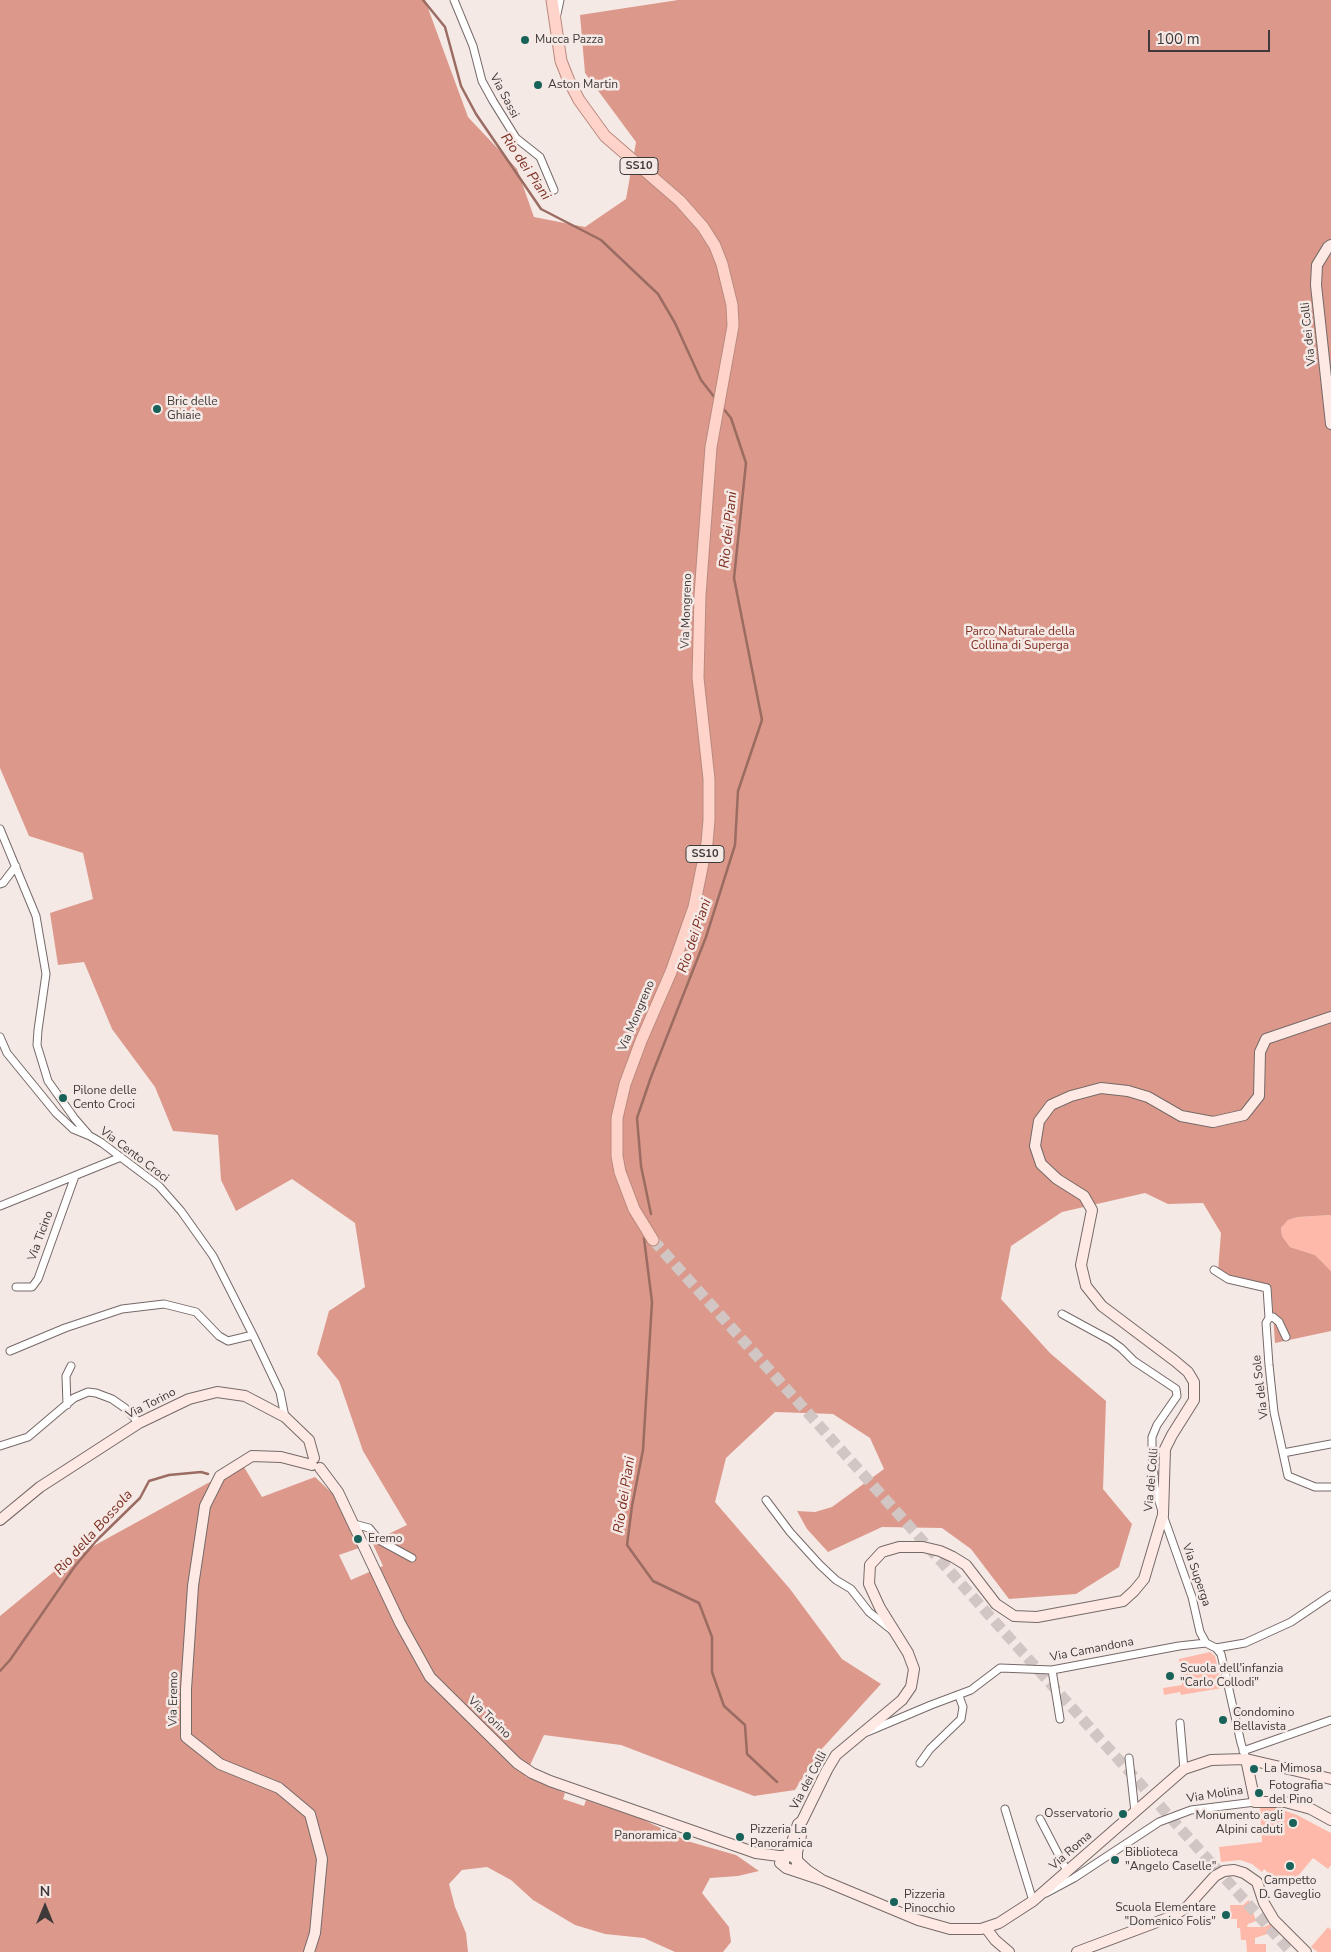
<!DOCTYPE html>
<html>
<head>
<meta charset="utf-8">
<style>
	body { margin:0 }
	#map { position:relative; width:1331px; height:1952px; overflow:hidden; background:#f5e9e6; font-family:"Nunito Sans",sans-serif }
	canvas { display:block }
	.north { position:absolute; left:20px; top:1882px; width:50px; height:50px; -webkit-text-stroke:4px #f5e9e6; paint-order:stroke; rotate:0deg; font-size:14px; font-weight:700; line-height:20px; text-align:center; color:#3f3a39 }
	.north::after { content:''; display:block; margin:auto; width:18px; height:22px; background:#3f3a39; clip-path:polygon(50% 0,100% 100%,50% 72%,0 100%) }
	.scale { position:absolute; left:1148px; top:30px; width:122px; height:22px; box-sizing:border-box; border:2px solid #3f3a39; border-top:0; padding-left:6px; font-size:15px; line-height:18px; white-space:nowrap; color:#3f3a39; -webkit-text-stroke:4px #f5e9e6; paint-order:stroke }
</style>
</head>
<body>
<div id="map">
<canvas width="1331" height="1952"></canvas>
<div class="north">N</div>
<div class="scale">100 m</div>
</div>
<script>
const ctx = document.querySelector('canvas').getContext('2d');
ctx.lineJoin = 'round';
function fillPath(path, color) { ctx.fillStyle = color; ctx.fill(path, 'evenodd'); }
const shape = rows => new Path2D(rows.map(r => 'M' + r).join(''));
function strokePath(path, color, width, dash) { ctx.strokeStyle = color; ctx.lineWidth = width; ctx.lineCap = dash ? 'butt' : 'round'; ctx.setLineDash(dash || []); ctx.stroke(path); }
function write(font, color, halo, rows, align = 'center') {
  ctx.font = font + ' "Nunito Sans",sans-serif'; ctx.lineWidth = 5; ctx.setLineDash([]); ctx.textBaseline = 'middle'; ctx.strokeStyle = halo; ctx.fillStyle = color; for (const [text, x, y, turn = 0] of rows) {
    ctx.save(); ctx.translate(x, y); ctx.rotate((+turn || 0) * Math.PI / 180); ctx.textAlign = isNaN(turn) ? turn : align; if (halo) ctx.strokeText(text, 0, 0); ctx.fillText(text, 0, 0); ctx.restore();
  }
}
fillPath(shape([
	[1331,1215,1331,1271,1315,1255,1290,1247,1282,1236,1281,1228,1288,1220,1298,1217],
	[1210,1652,1215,1656,1222,1688,1181,1695,1180,1692,1164,1695,1163,1688,1182,1685,1179,1659],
	[1260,1807,1274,1807,1297,1815,1331,1833,1331,1865,1328,1869,1313,1858,1288,1888,1279,1882,1274,1887,1267,1882,1272,1876,1264,1869,1262,1872,1252,1864,1240,1860,1221,1862,1219,1847,1262,1842],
	[1249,1900,1256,1921,1248,1924,1247,1927,1264,1927,1270,1924,1276,1931,1255,1938,1255,1944,1266,1944,1266,1952,1247,1952,1246,1940,1241,1940,1240,1928,1237,1928,1237,1919,1231,1919,1230,1905,1243,1905],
	[1328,1927,1331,1930,1331,1952,1318,1952,1311,1947]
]), '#feb9aa');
fillPath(shape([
	[0,0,425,0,468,117,517,169,534,217,585,227,626,199,636,142,585,73,580,15,678,0,1331,0,1331,1215,1298,1217,1288,1220,1281,1228,1282,1236,1290,1247,1315,1255,1331,1271,1331,1331,1275,1343,1271,1286,1240,1282,1218,1271,1221,1233,1203,1203,1168,1204,1145,1193,1062,1212,1011,1246,1001,1299,1050,1353,1106,1401,1103,1489,1132,1524,1119,1567,1076,1594,1009,1599,971,1549,942,1528,882,1527,828,1552,807,1529,797,1511,815,1512,832,1507,884,1469,870,1438,833,1414,775,1412,726,1458,715,1502,790,1589,842,1659,881,1684,819,1752,795,1790,754,1796,621,1745,544,1735,525,1776,565,1793,563,1799,584,1806,586,1800,642,1819,687,1841,736,1855,759,1871,738,1876,710,1878,702,1893,729,1927,731,1942,723,1952,675,1952,644,1938,605,1934,575,1925,533,1900,511,1880,487,1867,462,1870,449,1884,455,1907,466,1933,468,1952,0,1952,0,1616,68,1560,208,1483,244,1467,262,1497,315,1477,336,1497,359,1548,339,1555,351,1580,383,1566,372,1542,407,1525,363,1451,339,1381,317,1354,329,1311,365,1287,355,1223,292,1179,236,1211,221,1180,218,1135,173,1131,155,1087,112,1029,84,962,58,965,50,913,93,899,83,853,29,836,0,768]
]), '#dc998b');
strokePath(shape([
	[423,0,445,27,461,86,476,114,541,209,601,240,658,294,675,323,701,380,715,398],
	[651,1214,641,1166,637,1118,651,1077,706,937,735,845,738,791,762,720,734,578,746,463,731,418,722,407],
	[644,1238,652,1302,643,1450,632,1506,627,1545,653,1581,699,1603,712,1637,712,1672,724,1706,745,1725,747,1754,777,1782],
	[0,1671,10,1660,75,1566,96,1541,140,1498,149,1481,169,1475,201,1472,208,1474]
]), '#9b6c62', 2.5);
strokePath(shape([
	[653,1240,1291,1952]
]), '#d1c6c3', 11, [11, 5.5]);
const street = shape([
	[454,0,473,46,482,81,493,101,516,138,540,157,554,190],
	[557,14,560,0],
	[0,829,36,916,46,974,38,1030,37,1045,48,1081,75,1119,88,1134],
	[0,884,3,883,16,866],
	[0,1037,7,1053,56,1113,73,1129,90,1136,102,1143,159,1186,181,1211,213,1256,253,1335,280,1392,285,1417],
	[0,1206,121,1157],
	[1214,1270,1228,1279,1267,1288,1269,1318],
	[16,1287,32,1287,38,1279,75,1176],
	[1062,1314,1110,1340,1121,1348,1134,1361,1176,1389,1177,1396,1157,1425,1152,1437,1152,1454,1155,1487,1163,1515,1192,1597,1200,1632,1206,1643],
	[10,1351,65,1328,122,1309,164,1304,196,1312,219,1336,228,1341,253,1335],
	[67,1405,66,1376,71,1366],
	[1331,1444,1283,1453,1288,1476,1315,1487,1331,1487],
	[0,1446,28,1437,74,1398,88,1392,96,1393,112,1399,125,1408,139,1423],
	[1283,1453,1274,1412,1269,1365,1266,1323,1269,1318,1273,1317,1279,1322,1286,1337],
	[766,1500,790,1532,820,1565,836,1580,851,1589,869,1612,893,1631],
	[354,1524,369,1528,379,1540,412,1558],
	[1216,1648,1221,1654,1241,1743,1246,1759],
	[1052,1670,1060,1719],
	[1180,1723,1184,1769],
	[867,1732,931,1705,971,1690,1000,1668,1052,1670,1179,1646,1206,1643,1216,1648,1245,1643,1291,1622,1331,1595],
	[1243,1751,1331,1720],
	[1129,1758,1135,1812],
	[920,1763,930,1749,961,1719,963,1707,959,1696],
	[1005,1809,1033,1901,1037,1899],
	[1040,1819,1067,1871],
	[1046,1893,1074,1878,1159,1822,1191,1810,1255,1802]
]);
const secondary = shape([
	[1331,245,1328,247,1317,265,1316,285,1331,424],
	[320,1468,338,1492,400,1623,430,1677,517,1763,532,1773,550,1781,756,1853,779,1856,792,1856,807,1870,822,1880],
	[0,1520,40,1487,139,1423,189,1399,217,1392,245,1396,285,1417,309,1440,314,1458],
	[1246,1759,1255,1802,1285,1802,1311,1809,1331,1820],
	[780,1863,786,1868,822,1880,918,1920,950,1929,981,1929,999,1923,1033,1901,1184,1769,1211,1760,1246,1759,1331,1779],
	[797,1864,797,1852,802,1831],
	[784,1866,784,1861,789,1851,798,1824,802,1821,827,1770,836,1755,902,1700,911,1687,914,1669,908,1653,880,1608,869,1584,870,1565,882,1552,899,1547,923,1547,940,1551,953,1557,966,1565,996,1604,1014,1616,1037,1617,1123,1601,1134,1591,1144,1579,1163,1515,1165,1449,1172,1435,1194,1400,1194,1382,1188,1372,1175,1361,1102,1306,1086,1286,1081,1265,1092,1210,1084,1196,1057,1179,1041,1164,1035,1146,1039,1121,1051,1105,1071,1096,1101,1088,1128,1091,1148,1097,1181,1116,1213,1122,1244,1115,1259,1096,1260,1052,1266,1039,1331,1017],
	[986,1928,995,1940,1009,1952],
	[309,1952,315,1933,322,1859,310,1814,279,1788,220,1764,186,1737,186,1689,193,1586,205,1506,220,1476,252,1456,281,1457,312,1465],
	[1077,1952,1173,1916,1187,1907,1215,1876,1224,1871,1234,1870,1244,1873,1257,1882,1264,1903,1274,1920,1306,1952]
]);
const primary = shape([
	[552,0,561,61,569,81,579,100,605,136,680,201,703,227,715,246,722,264,732,305,733,326,711,447,700,595,698,678,709,779,709,820,707,843,694,907,671,972,641,1041,625,1084,617,1118,617,1156,620,1172,634,1209,653,1240]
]);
strokePath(street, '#756a68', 9);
strokePath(secondary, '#756a68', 12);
strokePath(primary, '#bb8a7f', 13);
strokePath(street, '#fff', 7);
strokePath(secondary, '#ffe9e4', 10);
strokePath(primary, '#fed3c9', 11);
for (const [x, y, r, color] of [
	[525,40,5,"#186259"],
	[538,85,5,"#186259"],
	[157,409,5,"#186259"],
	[63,1098,5,"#186259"],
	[358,1539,5,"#186259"],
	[1170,1676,5,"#186259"],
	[1223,1720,5,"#186259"],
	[1254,1769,5,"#186259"],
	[1259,1793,5,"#186259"],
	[1123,1814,5,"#186259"],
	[1293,1823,5,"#186259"],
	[687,1836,5,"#186259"],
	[740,1837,5,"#186259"],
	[1115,1860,5,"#186259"],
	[1290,1866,5,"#186259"],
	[894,1902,5,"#186259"],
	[1226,1915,5,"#186259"]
]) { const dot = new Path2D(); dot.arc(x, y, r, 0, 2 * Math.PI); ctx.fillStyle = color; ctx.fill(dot); strokePath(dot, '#f5e9e6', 2); }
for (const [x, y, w] of [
	[639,166,38],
	[705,854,38]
]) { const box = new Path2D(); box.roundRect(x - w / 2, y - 8.5, w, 17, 4); ctx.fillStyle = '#f5e9e6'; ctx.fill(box); strokePath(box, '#3f3a39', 1); }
write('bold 11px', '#3f3a39', null, [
	["SS10",639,166],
	["SS10",705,854]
]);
write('12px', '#3f3a39', '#f5e9e6', [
	["Mucca Pazza",535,40],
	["Aston Martin",548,85],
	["Bric delle",167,402],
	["Ghiaie",167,416],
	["Pilone delle",73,1091],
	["Cento Croci",73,1105],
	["Eremo",368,1539],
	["Scuola dell'infanzia",1180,1669],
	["\"Carlo Collodi\"",1180,1683],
	["Condomino",1233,1713],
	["Bellavista",1233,1727],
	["La Mimosa",1264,1769],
	["Fotografia",1269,1786],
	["del Pino",1269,1800],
	["Osservatorio",1113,1814,"right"],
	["Monumento agli",1283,1816,"right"],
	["Alpini caduti",1283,1830,"right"],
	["Pizzeria La",750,1830],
	["Panoramica",750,1844],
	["Panoramica",677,1836,"right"],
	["Biblioteca",1125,1853],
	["\"Angelo Caselle\"",1125,1867],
	["Campetto",1290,1881,"center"],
	["D. Gaveglio",1290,1895,"center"],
	["Pizzeria",904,1895],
	["Pinocchio",904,1909],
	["Scuola Elementare",1216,1908,"right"],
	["\"Domenico Folis\"",1216,1922,"right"]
], 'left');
write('12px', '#3f3a39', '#f5e9e6', [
	["Via Sassi",504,96,62],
	["Via dei Colli",1309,334,-96],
	["Via Mongreno",687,611,-88],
	["Via Mongreno",637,1016,-67],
	["Via Cento Croci",134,1155,37],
	["Via Ticino",41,1236,-70],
	["Via del Sole",1261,1387,-97],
	["Via Torino",151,1404,-27],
	["Via dei Colli",1152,1480,-85],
	["Via Superga",1196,1575,71],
	["Via Camandona",1092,1650,-11],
	["Via Eremo",174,1699,-89],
	["Via Torino",489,1718,44],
	["Via dei Colli",809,1781,-62],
	["Via Molina",1215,1795,-9],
	["Via Roma",1071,1851,-41]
]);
write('12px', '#7f3022', '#f5e9e6', [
	["Parco Naturale della",1020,632],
	["Collina di Superga",1020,646]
]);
write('italic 14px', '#7d2d1f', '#f5e9e6', [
	["Rio dei Piani",525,167,56],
	["Rio dei Piani",729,530,-84],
	["Rio dei Piani",695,936,-71],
	["Rio dei Piani",625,1495,-81],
	["Rio della Bossola",94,1533,-48]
]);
</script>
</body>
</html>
